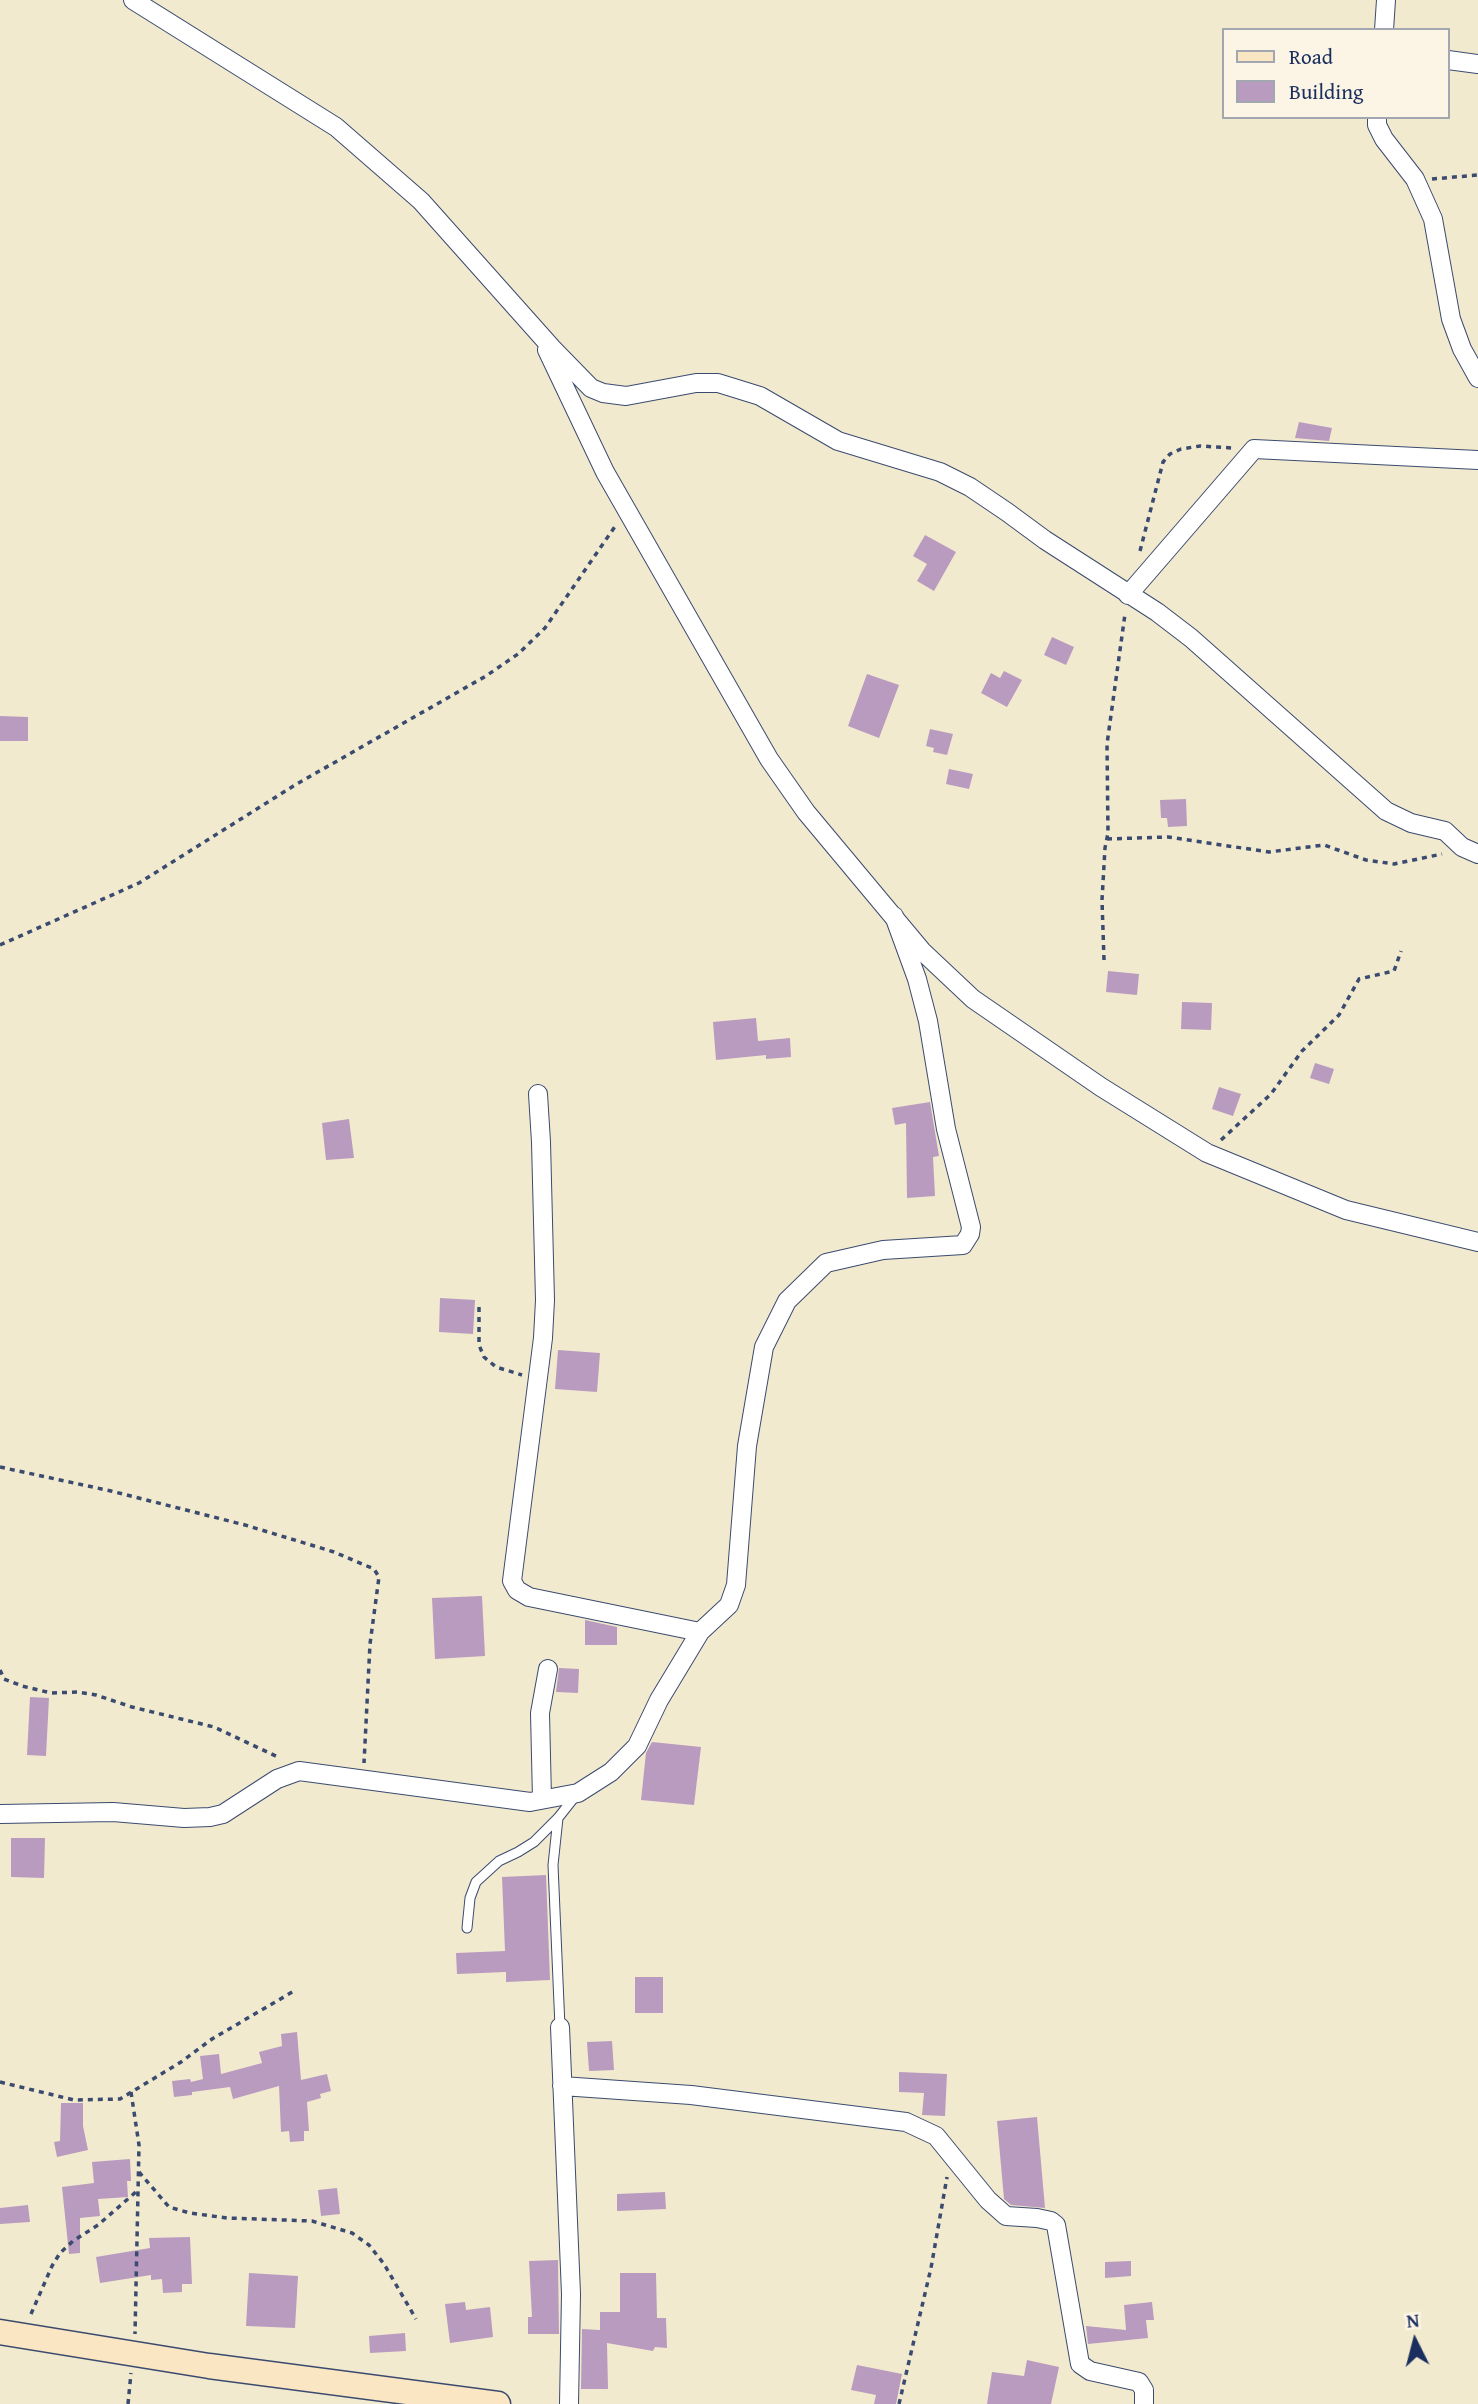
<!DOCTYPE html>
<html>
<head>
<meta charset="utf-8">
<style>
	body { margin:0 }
	#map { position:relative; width:1478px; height:2404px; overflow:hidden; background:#f2eacf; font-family:"Gentium Book Plus",serif }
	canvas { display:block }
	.legend { position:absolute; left:1222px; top:28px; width:228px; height:91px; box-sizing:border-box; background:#fcf5e5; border:2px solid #a2a6af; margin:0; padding:9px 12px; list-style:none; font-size:21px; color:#1b2f5e }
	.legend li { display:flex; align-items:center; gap:14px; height:35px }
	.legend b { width:35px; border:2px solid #a2a6af }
	.north { position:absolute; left:1380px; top:2306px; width:70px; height:70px; -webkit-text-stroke:5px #fcf5e5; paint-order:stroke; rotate:354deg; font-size:19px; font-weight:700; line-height:28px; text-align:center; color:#1b2f5e }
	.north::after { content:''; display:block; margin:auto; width:24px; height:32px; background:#1b2f5e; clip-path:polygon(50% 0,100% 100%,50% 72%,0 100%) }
</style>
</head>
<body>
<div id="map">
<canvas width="1478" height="2404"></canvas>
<ul class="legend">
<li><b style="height:9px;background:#fbe6c4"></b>Road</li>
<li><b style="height:19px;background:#b99bbf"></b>Building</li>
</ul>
<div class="north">N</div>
</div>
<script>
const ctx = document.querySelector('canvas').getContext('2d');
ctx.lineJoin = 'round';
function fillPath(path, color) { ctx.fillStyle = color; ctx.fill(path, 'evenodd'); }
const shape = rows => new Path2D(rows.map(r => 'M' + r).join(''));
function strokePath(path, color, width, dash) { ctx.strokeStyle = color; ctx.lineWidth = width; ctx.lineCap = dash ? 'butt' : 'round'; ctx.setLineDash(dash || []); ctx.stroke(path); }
fillPath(shape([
	[1299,422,1332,428,1329,441,1295,438],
	[925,535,956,552,934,591,917,581,927,564,913,556],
	[1052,637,1074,647,1066,665,1044,655],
	[1004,671,1022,680,1007,707,981,693,991,673,1000,678],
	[867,674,899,685,879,738,848,726],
	[0,716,28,717,28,741,0,741],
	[930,729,953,734,947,755,933,752,934,748,926,746],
	[949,769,973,774,969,789,946,784],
	[1186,799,1187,826,1168,827,1167,818,1161,818,1160,800],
	[1108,971,1139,974,1137,995,1106,992],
	[1182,1002,1212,1003,1211,1030,1181,1029],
	[756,1018,758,1041,790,1038,791,1057,766,1059,766,1055,716,1060,713,1022],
	[1315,1063,1334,1069,1329,1084,1310,1078],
	[1219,1087,1241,1094,1233,1116,1212,1109],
	[930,1102,939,1156,933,1157,935,1196,907,1198,906,1123,895,1125,892,1108],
	[349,1119,354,1158,326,1160,322,1123],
	[440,1298,475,1300,473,1334,439,1332],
	[558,1350,600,1353,597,1392,555,1389],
	[482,1596,485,1656,435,1659,432,1598],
	[585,1620,617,1627,617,1645,585,1645],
	[559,1668,579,1669,578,1693,556,1692],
	[30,1697,49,1698,46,1756,27,1755],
	[652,1742,701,1747,694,1805,641,1800,646,1753],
	[11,1838,45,1838,44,1878,11,1877],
	[546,1875,550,1980,506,1982,506,1972,457,1974,456,1953,505,1951,502,1877],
	[635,1977,663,1977,663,2013,635,2013],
	[297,2032,301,2080,327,2074,331,2091,320,2094,321,2098,307,2102,309,2131,304,2131,304,2141,290,2142,289,2131,281,2132,279,2086,233,2099,230,2087,192,2092,192,2095,174,2097,172,2081,190,2079,191,2082,203,2079,200,2056,219,2054,221,2074,262,2063,259,2052,282,2046,281,2034],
	[612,2041,614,2070,589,2071,587,2042],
	[899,2072,947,2074,945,2116,922,2115,924,2093,899,2092],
	[61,2103,83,2103,83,2126,88,2150,57,2157,54,2142,60,2141],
	[1037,2117,1045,2208,1011,2205,1004,2199,997,2121],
	[130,2159,131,2181,127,2181,128,2197,98,2199,100,2216,80,2218,80,2253,69,2254,62,2187,94,2183,92,2162],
	[337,2188,340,2214,321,2216,318,2190],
	[665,2192,666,2209,617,2211,617,2194],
	[28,2205,30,2222,0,2224,0,2208],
	[190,2237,192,2284,182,2284,182,2292,163,2293,162,2279,151,2280,151,2275,100,2283,96,2257,150,2248,149,2238],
	[558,2260,559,2334,528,2334,528,2317,532,2317,529,2261],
	[1131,2261,1131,2276,1105,2278,1105,2262],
	[249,2273,298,2276,295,2328,246,2326],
	[620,2273,656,2273,657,2318,666,2318,667,2348,655,2347,653,2351,607,2343,608,2389,581,2389,582,2329,600,2330,600,2312,620,2312],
	[465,2302,466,2310,490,2307,493,2337,450,2343,445,2304],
	[1152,2302,1154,2320,1146,2320,1148,2338,1088,2344,1086,2326,1126,2330,1124,2305],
	[405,2333,406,2351,370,2353,369,2336],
	[1027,2360,1059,2367,1051,2404,987,2404,992,2372,1024,2376],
	[857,2365,902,2374,896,2404,874,2404,876,2395,851,2390]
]), '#b99bbf');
const lane = shape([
	[558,1818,553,1865,560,2027],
	[467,1928,470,1898,476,1882,499,1861,518,1852,534,1842,558,1818,577,1794]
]);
const street = shape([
	[133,0,336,127,421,201,552,348,591,388,603,393,626,396,696,383,718,383,760,396,838,441,940,472,970,487,1007,512,1045,540,1157,612,1191,638,1386,811,1411,823,1445,831,1462,847,1478,854],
	[1384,30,1386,0],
	[1448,60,1478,64],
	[1377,117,1377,125,1384,139,1415,179,1433,219,1451,319,1462,349,1478,378],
	[547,350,605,472,769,759,806,812,922,951,973,999,1101,1087,1207,1153,1346,1210,1478,1242],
	[1128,595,1254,449,1478,460],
	[538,1094,541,1142,545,1300,543,1338,512,1581,517,1590,529,1597,700,1632],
	[542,1799,540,1713,548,1669],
	[0,1814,113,1812,184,1818,210,1817,223,1814,277,1779,299,1771,530,1802,578,1793,611,1772,637,1746,659,1700,700,1632,729,1605,736,1585,747,1446,764,1347,787,1301,826,1263,883,1250,963,1245,970,1234,971,1227,946,1129,928,1021,917,979,894,916],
	[560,2027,571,2294,569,2404],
	[562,2086,691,2095,906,2122,936,2136,988,2200,1006,2216,1037,2218,1051,2221,1056,2225,1080,2364,1090,2371,1139,2382,1144,2390,1144,2404]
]);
const secondary = shape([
	[0,2332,209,2366,498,2404]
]);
strokePath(lane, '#3b4b6f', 11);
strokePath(street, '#3b4b6f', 20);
strokePath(secondary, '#3b4b6f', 27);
strokePath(shape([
	[1432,179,1478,175],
	[1140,551,1163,462,1170,454,1181,449,1200,446,1233,448],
	[1107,839,1168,837,1269,852,1324,845,1366,860,1394,864,1442,854],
	[0,945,139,883,295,785,486,676,518,654,545,628,616,525],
	[1104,960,1102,900,1105,848,1108,833,1107,744,1125,614],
	[1221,1140,1271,1094,1302,1051,1339,1015,1359,979,1394,971,1401,951],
	[479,1307,479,1345,484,1357,496,1367,522,1375],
	[0,1467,111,1491,245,1525,334,1552,374,1569,379,1577,370,1644,364,1763],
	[0,1670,4,1679,22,1686,51,1693,77,1692,96,1695,132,1707,214,1727,280,1758],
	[0,2082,74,2100,120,2099,181,2062,212,2039,294,1991],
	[131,2092,139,2145,135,2334],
	[139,2172,169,2207,190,2213,227,2218,312,2221,352,2233,369,2245,384,2264,416,2319],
	[31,2314,52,2266,60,2253,73,2241,98,2225,137,2191],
	[128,2404,131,2373],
	[899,2404,931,2268,947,2177]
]), '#3b4b6f', 3.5, [5, 5]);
strokePath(lane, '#fff', 9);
strokePath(street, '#fff', 18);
strokePath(secondary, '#fbe6c4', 24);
</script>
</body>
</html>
